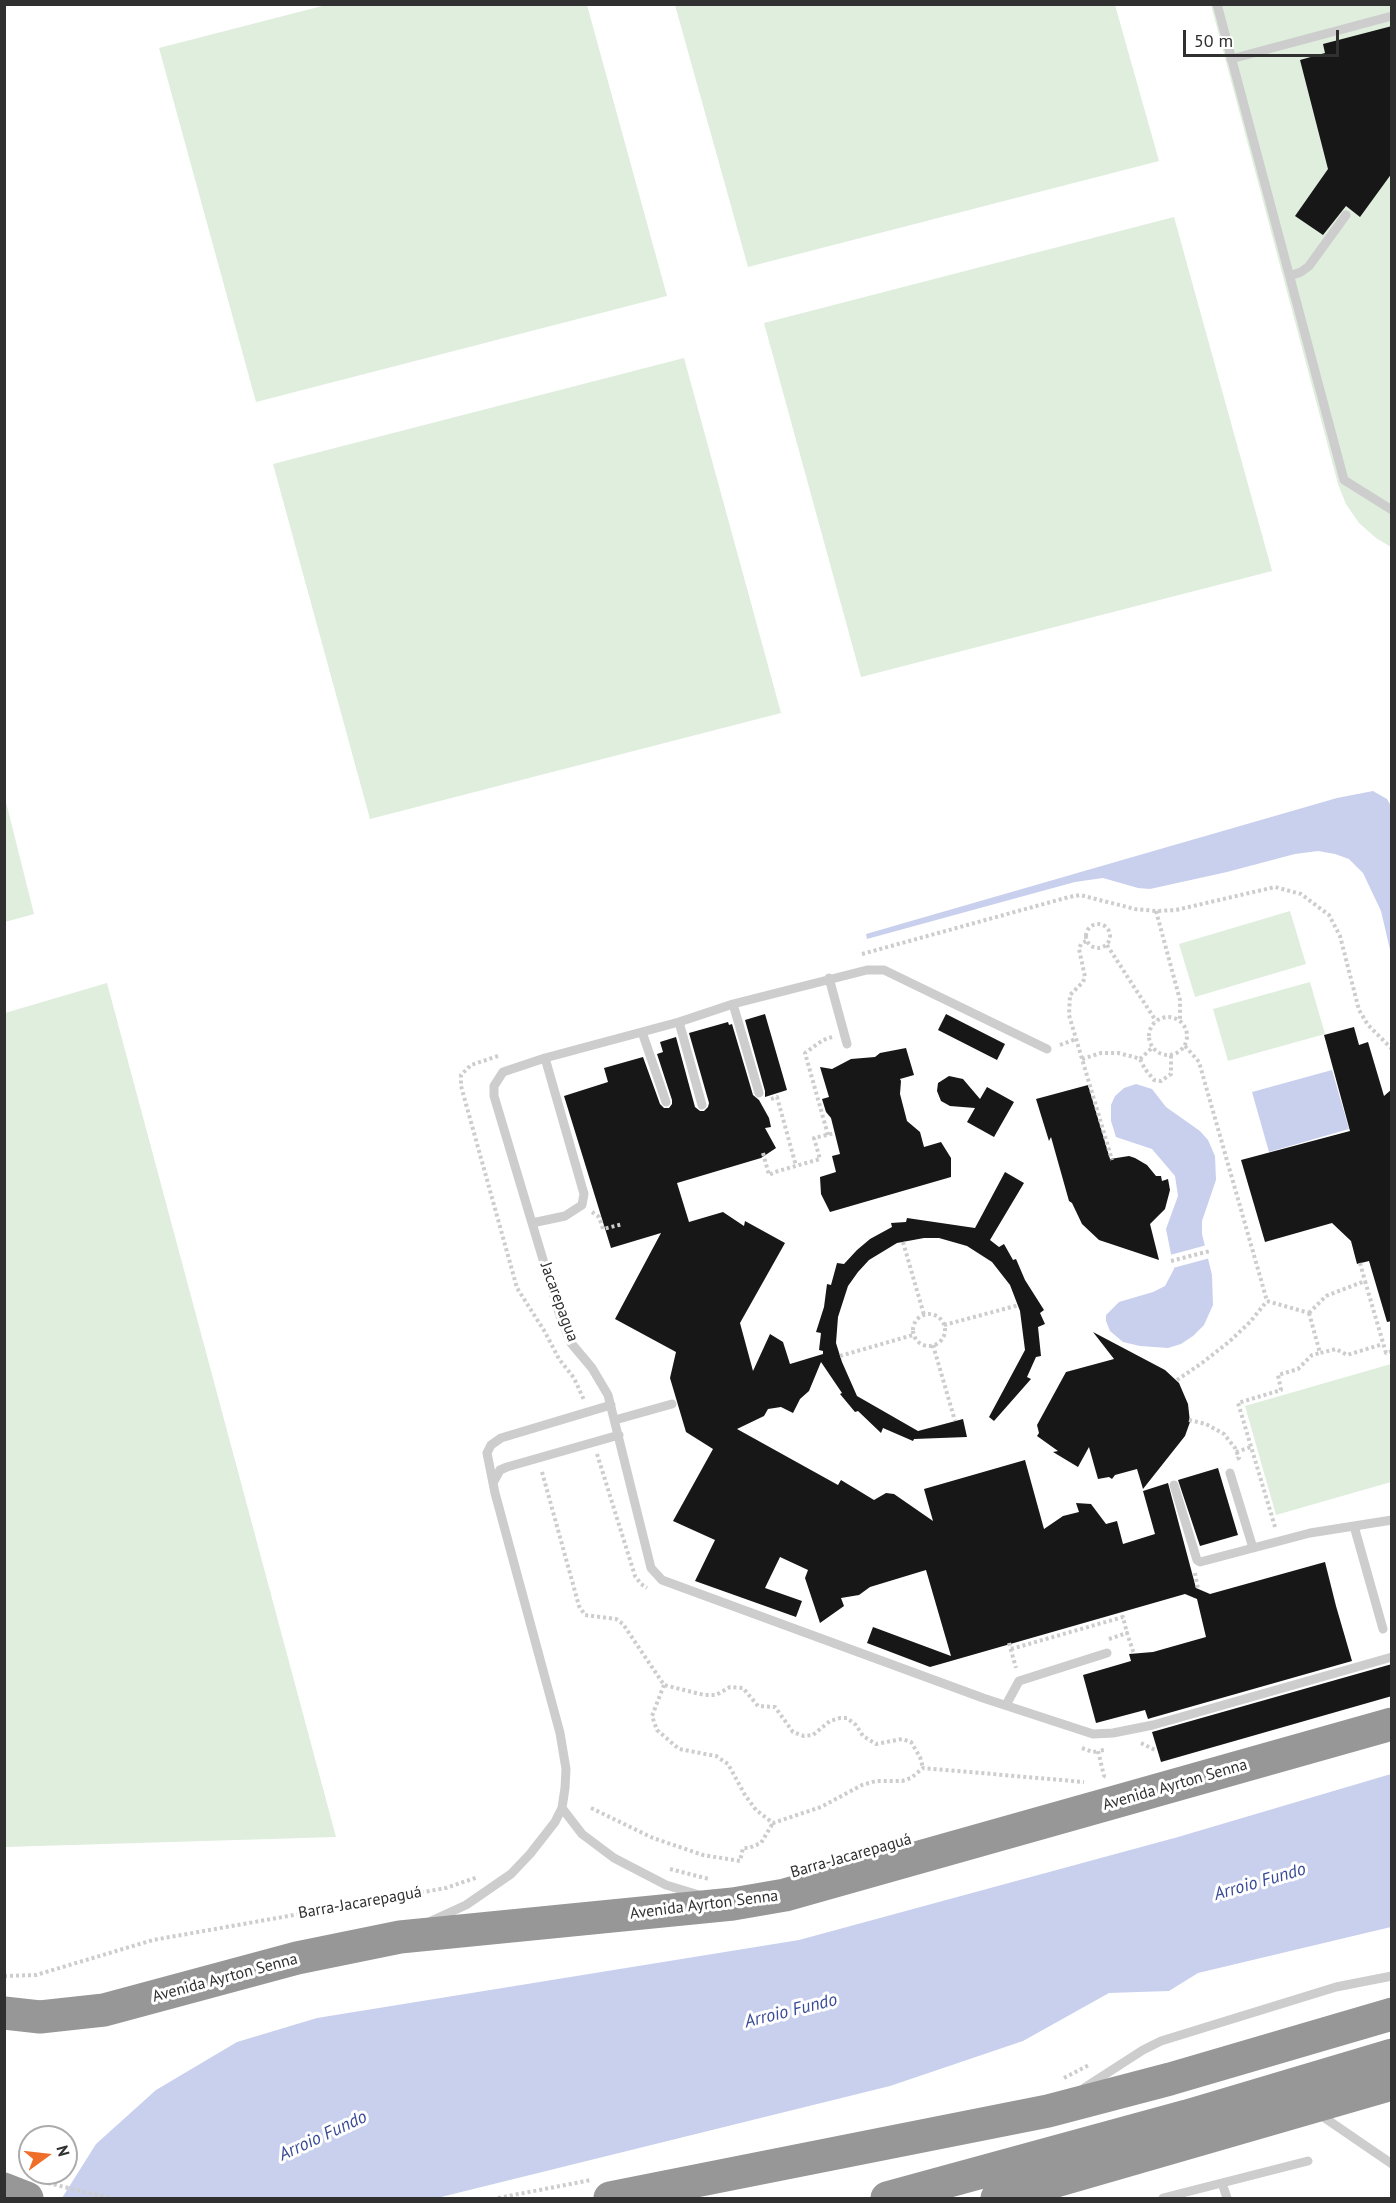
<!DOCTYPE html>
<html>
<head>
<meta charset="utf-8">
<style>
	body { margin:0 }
	#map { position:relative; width:1396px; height:2203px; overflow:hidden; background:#fff; font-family:"PT Sans",sans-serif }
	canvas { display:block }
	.frame { position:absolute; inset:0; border:6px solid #303030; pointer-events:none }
	.north { position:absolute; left:18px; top:2125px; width:60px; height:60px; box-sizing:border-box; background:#fff; border:2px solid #acacac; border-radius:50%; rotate:75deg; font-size:16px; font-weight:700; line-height:24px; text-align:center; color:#303030 }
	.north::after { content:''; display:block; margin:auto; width:21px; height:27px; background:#ef6e2a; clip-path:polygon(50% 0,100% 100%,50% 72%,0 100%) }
	.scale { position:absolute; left:1183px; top:30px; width:156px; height:27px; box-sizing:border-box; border:3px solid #303030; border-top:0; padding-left:8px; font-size:18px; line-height:21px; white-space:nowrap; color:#303030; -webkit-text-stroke:4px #fff; paint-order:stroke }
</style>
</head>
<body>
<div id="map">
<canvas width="1396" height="2203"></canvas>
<div class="frame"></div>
<div class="north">N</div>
<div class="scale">50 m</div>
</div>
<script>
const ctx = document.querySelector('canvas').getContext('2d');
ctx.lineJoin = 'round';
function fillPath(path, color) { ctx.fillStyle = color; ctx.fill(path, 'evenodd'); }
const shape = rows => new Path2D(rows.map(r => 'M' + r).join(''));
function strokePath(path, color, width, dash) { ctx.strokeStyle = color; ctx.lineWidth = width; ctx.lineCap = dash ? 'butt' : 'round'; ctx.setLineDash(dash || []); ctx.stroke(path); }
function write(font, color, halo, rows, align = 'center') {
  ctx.font = font + ' "PT Sans",sans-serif'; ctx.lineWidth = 6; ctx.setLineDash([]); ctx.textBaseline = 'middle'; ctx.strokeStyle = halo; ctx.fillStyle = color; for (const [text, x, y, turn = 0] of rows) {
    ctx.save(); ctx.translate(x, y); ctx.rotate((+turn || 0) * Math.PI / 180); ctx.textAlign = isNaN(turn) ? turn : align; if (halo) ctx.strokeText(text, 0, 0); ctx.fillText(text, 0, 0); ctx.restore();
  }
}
fillPath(shape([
	[326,5,587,5,667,296,256,402,159,48],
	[675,5,1115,5,1159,161,748,267],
	[1211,5,1391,5,1391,547,1376,538,1359,523,1346,504,1338,484],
	[1174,217,1272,571,861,677,764,323],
	[684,358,781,713,370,819,273,464],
	[5,798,34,914,5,922,4,922],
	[1290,911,1306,964,1195,997,1179,944],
	[1310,982,1325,1034,1228,1061,1213,1009],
	[107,983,336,1837,5,1847,5,1013],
	[1391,1364,1391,1482,1276,1515,1245,1406]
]), '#dfeedd');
fillPath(shape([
	[1373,791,1387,799,1391,806,1391,954,1381,911,1363,873,1349,859,1335,854,1318,851,1295,854,1227,872,1150,889,1138,888,1103,878,1075,882,867,939,866,934,1337,798],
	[1332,1070,1349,1129,1269,1152,1252,1092],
	[1136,1084,1152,1089,1166,1107,1200,1131,1208,1140,1215,1156,1216,1180,1202,1221,1202,1234,1212,1275,1213,1305,1204,1325,1193,1336,1181,1344,1168,1348,1140,1346,1123,1342,1110,1331,1106,1321,1106,1315,1119,1302,1153,1292,1165,1286,1174,1269,1166,1229,1178,1196,1175,1176,1152,1149,1116,1137,1111,1121,1111,1105,1115,1096,1124,1088],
	[1391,1774,1391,1927,1198,1973,1169,1991,1109,1993,1023,2041,890,2086,437,2198,62,2198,96,2144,156,2090,237,2042,317,2018,799,1940,1178,1837]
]), '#c9d0ee');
fillPath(shape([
	[1207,1245,1210,1258,1173,1268,1170,1255]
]), '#fff');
fillPath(shape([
	[1392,26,1392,173,1360,217,1346,206,1323,235,1295,216,1328,169,1300,60,1325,53,1323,44],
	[765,1014,787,1090,765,1097,765,1091,745,1020],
	[946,1014,1005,1044,997,1060,938,1030],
	[728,1022,729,1025,732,1024,753,1095,759,1100,769,1118,771,1127,765,1128,776,1148,761,1158,677,1183,689,1222,723,1212,744,1226,745,1221,785,1243,740,1323,753,1371,770,1334,783,1342,790,1364,823,1354,823,1351,819,1350,821,1333,816,1332,824,1307,827,1284,831,1285,837,1263,844,1264,857,1250,870,1239,892,1227,891,1223,906,1222,907,1218,975,1228,1005,1172,1024,1183,990,1240,999,1247,1004,1244,1013,1260,1016,1259,1025,1280,1044,1310,1040,1313,1045,1324,1038,1327,1041,1356,1036,1357,1027,1377,1031,1379,994,1421,989,1417,1025,1350,1020,1311,1010,1285,992,1262,967,1246,939,1238,924,1238,897,1243,869,1260,858,1272,848,1286,838,1317,836,1343,842,1362,857,1396,918,1431,963,1419,967,1437,914,1439,913,1441,883,1428,881,1433,858,1411,855,1412,840,1394,842,1393,821,1362,809,1391,800,1399,793,1413,781,1407,768,1409,764,1416,737,1429,838,1485,841,1480,874,1500,886,1493,894,1494,933,1521,924,1489,1025,1460,1044,1529,1063,1516,1079,1512,1076,1503,1091,1504,1106,1524,1117,1521,1123,1544,1155,1534,1143,1491,1168,1483,1196,1588,1210,1594,1325,1562,1336,1606,1352,1661,1151,1718,1148,1719,1145,1710,1096,1723,1083,1675,1131,1661,1129,1654,1153,1652,1206,1637,1197,1599,1185,1594,930,1667,867,1643,873,1627,951,1656,926,1570,870,1587,859,1595,841,1598,844,1606,820,1623,805,1578,808,1570,780,1557,765,1588,802,1601,796,1617,695,1581,715,1540,673,1521,713,1449,686,1432,670,1378,676,1352,615,1319,661,1233,611,1248,564,1096,608,1082,604,1068,643,1057,660,1104,664,1108,669,1108,672,1104,672,1100,657,1054,663,1052,660,1042,676,1037,695,1107,700,1111,704,1111,708,1107,709,1103,689,1033],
	[1354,1027,1359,1045,1368,1042,1384,1096,1392,1089,1392,1321,1387,1322,1369,1261,1357,1264,1351,1241,1332,1223,1265,1242,1241,1160,1350,1131,1324,1035],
	[906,1048,914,1075,900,1079,901,1081,900,1094,907,1121,920,1132,924,1147,941,1142,951,1158,951,1177,830,1212,821,1194,820,1177,836,1172,832,1156,840,1154,831,1118,826,1112,822,1099,829,1097,820,1067,832,1069,851,1059,875,1057,880,1053],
	[949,1076,963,1079,980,1099,987,1087,1014,1102,994,1137,967,1122,975,1108,950,1106,941,1101,937,1091,938,1083],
	[1088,1085,1110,1159,1129,1156,1135,1158,1147,1165,1156,1176,1161,1176,1162,1181,1168,1179,1170,1190,1165,1209,1150,1224,1159,1260,1099,1240,1082,1224,1072,1203,1069,1201,1051,1137,1049,1141,1036,1099],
	[1093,1332,1165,1370,1179,1383,1188,1404,1190,1422,1185,1436,1143,1489,1137,1469,1115,1475,1112,1479,1109,1477,1098,1479,1089,1447,1078,1467,1053,1452,1058,1451,1037,1436,1039,1433,1037,1425,1066,1372,1114,1359],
	[1218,1468,1238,1535,1200,1546,1178,1480],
	[1392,1664,1392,1696,1161,1762,1152,1732]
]), '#171717');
strokePath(shape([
	[1156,911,1180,1000,1180,1021],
	'1086 936a12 12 0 1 1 24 0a12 12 0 1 1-24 0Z',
	[1086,941,1081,944,1079,949,1085,977,1083,982,1070,995,1069,1015,1112,1160],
	[1107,945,1156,1021],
	[862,954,1069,897,1080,895,1135,909,1156,911,1176,910,1275,887,1301,894,1329,915,1340,936,1359,1010,1368,1025,1392,1049],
	'1149 1036a19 19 0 1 1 38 0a19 19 0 1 1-38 0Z',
	[1060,1045,1076,1039],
	[1185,1046,1199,1062,1267,1301],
	[498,1056,471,1065,461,1075,461,1086,517,1288,545,1332,559,1359,574,1378,584,1400],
	[1082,1059,1101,1053,1118,1053,1134,1057,1140,1059,1145,1069,1154,1080,1161,1081,1171,1074,1171,1055],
	[1140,1059,1153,1047],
	[771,1099,777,1097,796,1166],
	[828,1135,805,1053,823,1040,832,1037],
	[763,1153,769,1175,775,1172,820,1159,814,1138,835,1133],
	[592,1212,599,1217,603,1229,623,1224],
	[903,1242,924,1315],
	[1171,1261,1210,1251],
	[1360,1263,1365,1281],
	[1267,1301,1309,1313],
	[1309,1313,1326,1296,1365,1281,1386,1353,1392,1351],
	[1309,1313,1320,1353,1336,1349,1347,1355,1383,1344],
	'913 1330a16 16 0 1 1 32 0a16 16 0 1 1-32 0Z',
	[944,1325,1019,1305],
	[933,1345,955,1421],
	[840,1356,913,1335],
	[1177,1380,1202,1363,1230,1341,1250,1322,1267,1301],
	[1189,1420,1206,1424,1224,1434,1235,1448,1239,1458,1234,1460],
	[1236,1452,1251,1447],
	[597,1454,635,1576,641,1584,647,1588],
	[542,1472,579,1606,585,1615,616,1619,623,1624,664,1685,704,1695,716,1695,730,1687,743,1688,758,1706,775,1707,793,1732,804,1736,813,1735,830,1721,840,1718,847,1718,856,1725,863,1736,876,1744,902,1739,911,1742,920,1757,923,1768],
	[1275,1527,1238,1403,1281,1390,1278,1375,1298,1369,1312,1355,1320,1353],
	[1195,1573,1198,1589],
	[1109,1639,1127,1633,1134,1654],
	[1009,1643,1016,1668],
	[1011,1649,1123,1617,1127,1633],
	[664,1685,652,1716,657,1730,679,1749,716,1756,728,1764,745,1795,756,1810,773,1823,821,1807,862,1785,876,1781,902,1781,911,1778,923,1768,1084,1782],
	[1141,1743,1157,1751],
	[1082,1748,1093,1752,1098,1751],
	[1103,1777,1104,1776,1098,1751,1104,1750],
	[591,1808,653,1838,703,1855,740,1861,743,1848,749,1848,761,1843,773,1823],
	[670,1869,709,1879],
	[4,1976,36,1975,153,1940,446,1888,478,1877],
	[1064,2078,1089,2065],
	[48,2183,110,2198],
	[498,2198,591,2180]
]), '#cdcdcd', 4, [3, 3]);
strokePath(shape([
	[1217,4,1344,480,1392,510],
	[1231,59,1392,16],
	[1290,276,1301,272,1309,266,1346,215],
	[829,978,847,1044],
	[733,1004,759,1093],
	[679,1022,702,1105],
	[642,1032,666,1102],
	[1047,1049,884,970,867,970,733,1004,679,1022,545,1058,503,1072,494,1086,494,1096,532,1223,560,1316,571,1343,592,1368,608,1395,651,1568,662,1580,983,1698,1093,1734,1113,1733,1153,1725,1392,1657],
	[532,1223,565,1216,582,1205,584,1194,545,1058],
	[615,1420,672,1404],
	[1230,1473,1253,1548],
	[493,1483,500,1470,507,1467,619,1435],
	[1174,1485,1197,1560,1200,1562,1310,1533,1392,1520],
	[1354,1526,1383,1629],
	[1006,1705,1019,1681,1107,1653],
	[562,1808,582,1834,614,1858,666,1885,699,1895],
	[431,1921,466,1905,511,1874,530,1854,555,1822,562,1808,565,1788,566,1769,560,1733,495,1493,487,1453,491,1445,501,1438,611,1405],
	[1084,2088,1143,2050,1161,2041,1336,1987,1392,1976],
	[1319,2114,1392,2164],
	[1222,2183,1227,2198],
	[1163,2198,1308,2161]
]), '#cdcdcd', 9);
strokePath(shape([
	[4,2013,40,2017,104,2010,297,1958,400,1937,733,1904,785,1895,1392,1724],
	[4,2189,27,2198],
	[610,2198,1048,2111,1170,2079,1392,2014],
	[887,2198,1187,2116,1392,2055],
	[997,2198,1392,2084]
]), '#979797', 33);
write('16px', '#303030', '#fff', [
	["Jacarepagua",559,1302,70],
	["Avenida Ayrton Senna",1175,1785,-16],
	["Barra-Jacarepaguá",851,1856,-16],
	["Barra-Jacarepaguá",360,1903,-10],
	["Avenida Ayrton Senna",704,1905,-7],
	["Avenida Ayrton Senna",225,1978,-15]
]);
write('italic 18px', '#394b97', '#fff', [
	["Arroio Fundo",1260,1882,-16],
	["Arroio Fundo",791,2011,-14],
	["Arroio Fundo",323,2136,-25]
]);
</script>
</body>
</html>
